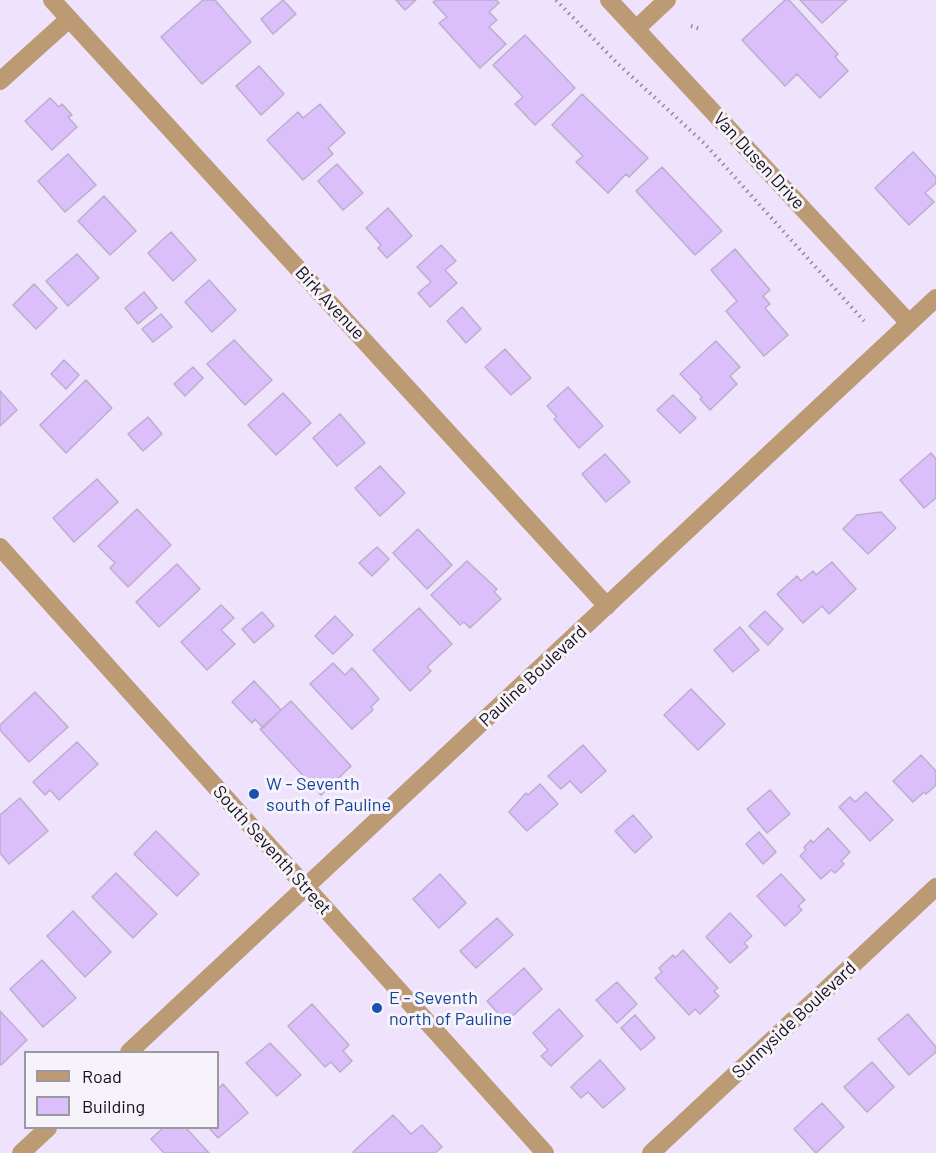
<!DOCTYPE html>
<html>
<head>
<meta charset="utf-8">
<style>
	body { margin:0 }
	#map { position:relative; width:936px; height:1153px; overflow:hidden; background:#eee2fd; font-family:Barlow,sans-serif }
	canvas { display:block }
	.legend { position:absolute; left:24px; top:1051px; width:195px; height:78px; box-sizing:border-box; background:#f6f3fa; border:2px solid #9c98a0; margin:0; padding:8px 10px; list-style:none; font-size:18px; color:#140f1a }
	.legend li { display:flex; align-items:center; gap:12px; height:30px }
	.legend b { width:30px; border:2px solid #9c98a0 }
</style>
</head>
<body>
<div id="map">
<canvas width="936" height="1153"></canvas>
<ul class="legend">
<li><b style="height:8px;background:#bc9a73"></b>Road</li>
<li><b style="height:16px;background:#dbbffb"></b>Building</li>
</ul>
</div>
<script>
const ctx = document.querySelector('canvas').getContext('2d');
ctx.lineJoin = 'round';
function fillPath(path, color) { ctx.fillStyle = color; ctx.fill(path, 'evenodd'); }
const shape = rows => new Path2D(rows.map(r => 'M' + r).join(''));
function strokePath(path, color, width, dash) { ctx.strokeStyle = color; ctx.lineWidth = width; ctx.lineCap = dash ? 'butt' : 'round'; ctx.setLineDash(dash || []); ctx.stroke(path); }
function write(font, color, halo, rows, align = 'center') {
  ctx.font = font + ' Barlow,sans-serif'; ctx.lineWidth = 6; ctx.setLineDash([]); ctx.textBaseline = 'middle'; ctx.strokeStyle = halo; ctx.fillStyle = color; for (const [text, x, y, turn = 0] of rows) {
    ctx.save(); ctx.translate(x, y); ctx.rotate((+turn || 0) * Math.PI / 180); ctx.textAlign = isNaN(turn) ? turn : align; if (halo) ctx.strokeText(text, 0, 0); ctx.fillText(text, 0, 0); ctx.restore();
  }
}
const building = shape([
	[203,0,215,0,251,42,202,84,161,37,203,0],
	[283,0,296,14,273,34,261,19,283,0],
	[396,0,416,0,405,10,396,0],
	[436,0,496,0,499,3,489,12,497,20,489,27,506,44,480,68,439,23,447,17,433,2,436,0],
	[785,0,789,0,838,54,835,57,848,71,820,98,797,74,785,86,742,40,785,0],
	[800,0,847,0,822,23,800,0],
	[525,35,575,88,535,125,515,104,523,97,493,65,525,35],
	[259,66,284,94,261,115,236,86,259,66],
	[582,94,648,158,629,177,626,174,608,193,576,162,583,156,552,125,582,94],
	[50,98,59,107,62,104,72,115,68,117,77,127,52,150,25,121,50,98],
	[320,104,345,133,328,148,333,154,303,180,267,140,298,112,303,118,320,104],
	[913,152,936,177,936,183,925,193,934,202,909,225,875,188,913,152],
	[68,154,96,185,65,212,38,181,68,154],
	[337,164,363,193,343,210,318,181,337,164],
	[662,167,722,231,695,255,636,191,662,167],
	[104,196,136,231,110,255,78,221,104,196],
	[388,208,412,236,387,258,378,248,381,245,366,228,388,208],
	[171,232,196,260,173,281,148,253,171,232],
	[441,245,456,261,445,270,457,283,430,307,418,293,431,282,417,267,441,245],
	[735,249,770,290,763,296,770,304,765,308,788,335,764,356,726,311,737,301,711,270,735,249],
	[77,254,99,278,68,306,46,281,77,254],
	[209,280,236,310,212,332,185,302,209,280],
	[34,284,57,308,36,329,13,305,34,284],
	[144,292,157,308,138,324,125,308,144,292],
	[462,307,481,329,466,343,447,321,462,307],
	[161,314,172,327,153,342,142,329,161,314],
	[234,340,272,380,245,405,207,364,234,340],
	[716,341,740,367,730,376,737,384,710,410,700,399,702,397,680,374,716,341],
	[505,349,531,378,511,395,485,367,505,349],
	[64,360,79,375,66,389,51,374,64,360],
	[193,367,203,378,185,396,174,384,193,367],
	[86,380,112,408,66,453,40,425,86,380],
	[568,387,603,426,579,448,554,419,557,417,547,406,568,387],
	[0,391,17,410,0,426,0,391],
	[283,393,311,423,276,455,248,425,283,393],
	[673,395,696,418,680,433,657,410,673,395],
	[340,414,365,443,337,466,313,438,340,414],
	[148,417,162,434,143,451,128,434,148,417],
	[931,453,936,459,936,498,924,508,900,480,931,453],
	[605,454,630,482,606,502,582,474,605,454],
	[380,466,405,493,380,516,355,488,380,466],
	[97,479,118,502,74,542,53,518,97,479],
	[137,509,171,545,128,587,110,568,115,563,98,546,137,509],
	[881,512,896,528,868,554,843,529,857,515,881,512],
	[418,529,452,565,427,589,393,553,418,529],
	[377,547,389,559,372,576,359,563,377,547],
	[467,561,497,589,494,592,501,599,470,628,464,622,460,625,431,595,467,561],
	[832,562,856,589,829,614,822,606,803,623,777,594,797,576,801,581,813,571,816,575,832,562],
	[177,564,200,589,159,627,136,602,177,564],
	[221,605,234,618,221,630,235,644,207,670,181,642,221,605],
	[419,608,452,644,427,667,431,671,410,691,373,650,419,608],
	[765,611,783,629,768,645,749,626,765,611],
	[262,612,274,626,254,643,242,629,262,612],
	[335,616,353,635,333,654,315,636,335,616],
	[740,627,759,650,733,672,714,650,740,627],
	[333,663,345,675,352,668,379,699,371,707,373,710,352,729,310,684,333,663],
	[254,681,281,710,263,728,255,719,252,723,232,702,254,681],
	[691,689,725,724,698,750,664,715,691,689],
	[35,692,68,727,29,762,0,730,0,725,35,692],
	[291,701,351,766,321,795,260,729,291,701],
	[77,742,98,764,59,800,50,790,45,795,33,782,77,742],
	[583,745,606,771,581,793,570,781,561,789,548,776,583,745],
	[921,755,936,771,936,785,926,794,924,792,913,802,893,781,921,755],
	[540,784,558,804,527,831,509,812,526,793,528,795,540,784],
	[770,790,790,814,767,833,747,809,770,790],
	[866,792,893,820,870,841,839,807,850,797,855,802,866,792],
	[20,798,48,831,9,864,0,853,0,815,20,798],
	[633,815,652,837,635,853,615,831,633,815],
	[828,828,850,852,841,861,844,864,835,873,831,870,821,879,800,856,806,850,804,847,811,840,813,843,828,828],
	[156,831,199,874,177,896,134,854,156,831],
	[759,832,776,852,763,864,746,844,759,832],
	[116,873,157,914,133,938,92,897,116,873],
	[440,874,466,903,439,928,413,899,440,874],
	[781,874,805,900,798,906,802,910,785,926,757,896,781,874],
	[73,911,111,952,85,977,47,936,73,911],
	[730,913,752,936,744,943,748,947,730,963,706,937,730,913],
	[497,918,513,935,476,968,460,951,497,918],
	[683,950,718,988,714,991,719,996,700,1014,695,1009,689,1015,655,978,662,972,659,968,673,955,675,958,683,950],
	[42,960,76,998,43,1027,10,989,42,960],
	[524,968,542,989,506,1022,487,1001,524,968],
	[617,982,637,1004,617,1023,596,1000,617,982],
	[312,1004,349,1045,343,1051,352,1061,340,1072,331,1062,325,1067,288,1026,312,1004],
	[559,1009,583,1036,551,1066,541,1056,548,1050,533,1033,559,1009],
	[0,1011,27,1040,1,1065,0,1063,0,1011],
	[908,1014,936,1047,936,1052,909,1075,878,1039,908,1014],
	[635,1015,655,1038,641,1050,621,1028,635,1015],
	[270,1043,301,1075,277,1096,246,1063,270,1043],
	[600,1060,625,1089,603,1108,588,1092,581,1098,571,1087,600,1060],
	[872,1062,894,1087,867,1112,844,1087,872,1062],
	[223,1084,248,1113,218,1138,209,1128,218,1128,218,1089,223,1084],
	[822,1103,844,1127,816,1153,794,1129,822,1103],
	[393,1115,411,1134,422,1125,442,1147,435,1153,354,1153,353,1152,393,1115],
	[163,1128,186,1128,209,1153,164,1153,151,1139,163,1128]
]);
fillPath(building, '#dbbffb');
strokePath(building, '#bcadcd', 1.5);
strokePath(shape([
	[556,0,617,63,704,143,864,321],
	[691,26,700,29]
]), '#91889c', 4, [1.5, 4.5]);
strokePath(shape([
	[52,0,607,606],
	[609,0,909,323],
	[636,29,667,0],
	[0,81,69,19],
	[651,1153,936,887]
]), '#bc9a73', 18);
strokePath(shape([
	[0,547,545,1153],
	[129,1052,936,298],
	[21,1153,48,1128]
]), '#bc9a73', 18);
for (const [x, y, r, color] of [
	[254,794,6,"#1a4fb4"],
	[377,1008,6,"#1a4fb4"]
]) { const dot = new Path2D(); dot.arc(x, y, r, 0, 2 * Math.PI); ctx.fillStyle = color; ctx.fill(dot); strokePath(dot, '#f6f3fa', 2); }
write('18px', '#140f1a', '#f6f3fa', [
	["Van Dusen Drive",759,161,47],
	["Birk Avenue",330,303,47],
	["Pauline Boulevard",533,676,-43],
	["South Seventh Street",272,850,48],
	["Sunnyside Boulevard",794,1020,-43]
]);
write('18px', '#164399', '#f6f3fa', [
	["W - Seventh",266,784],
	["south of Pauline",266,805],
	["E - Seventh",389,998],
	["north of Pauline",389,1019]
], 'left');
</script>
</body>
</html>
